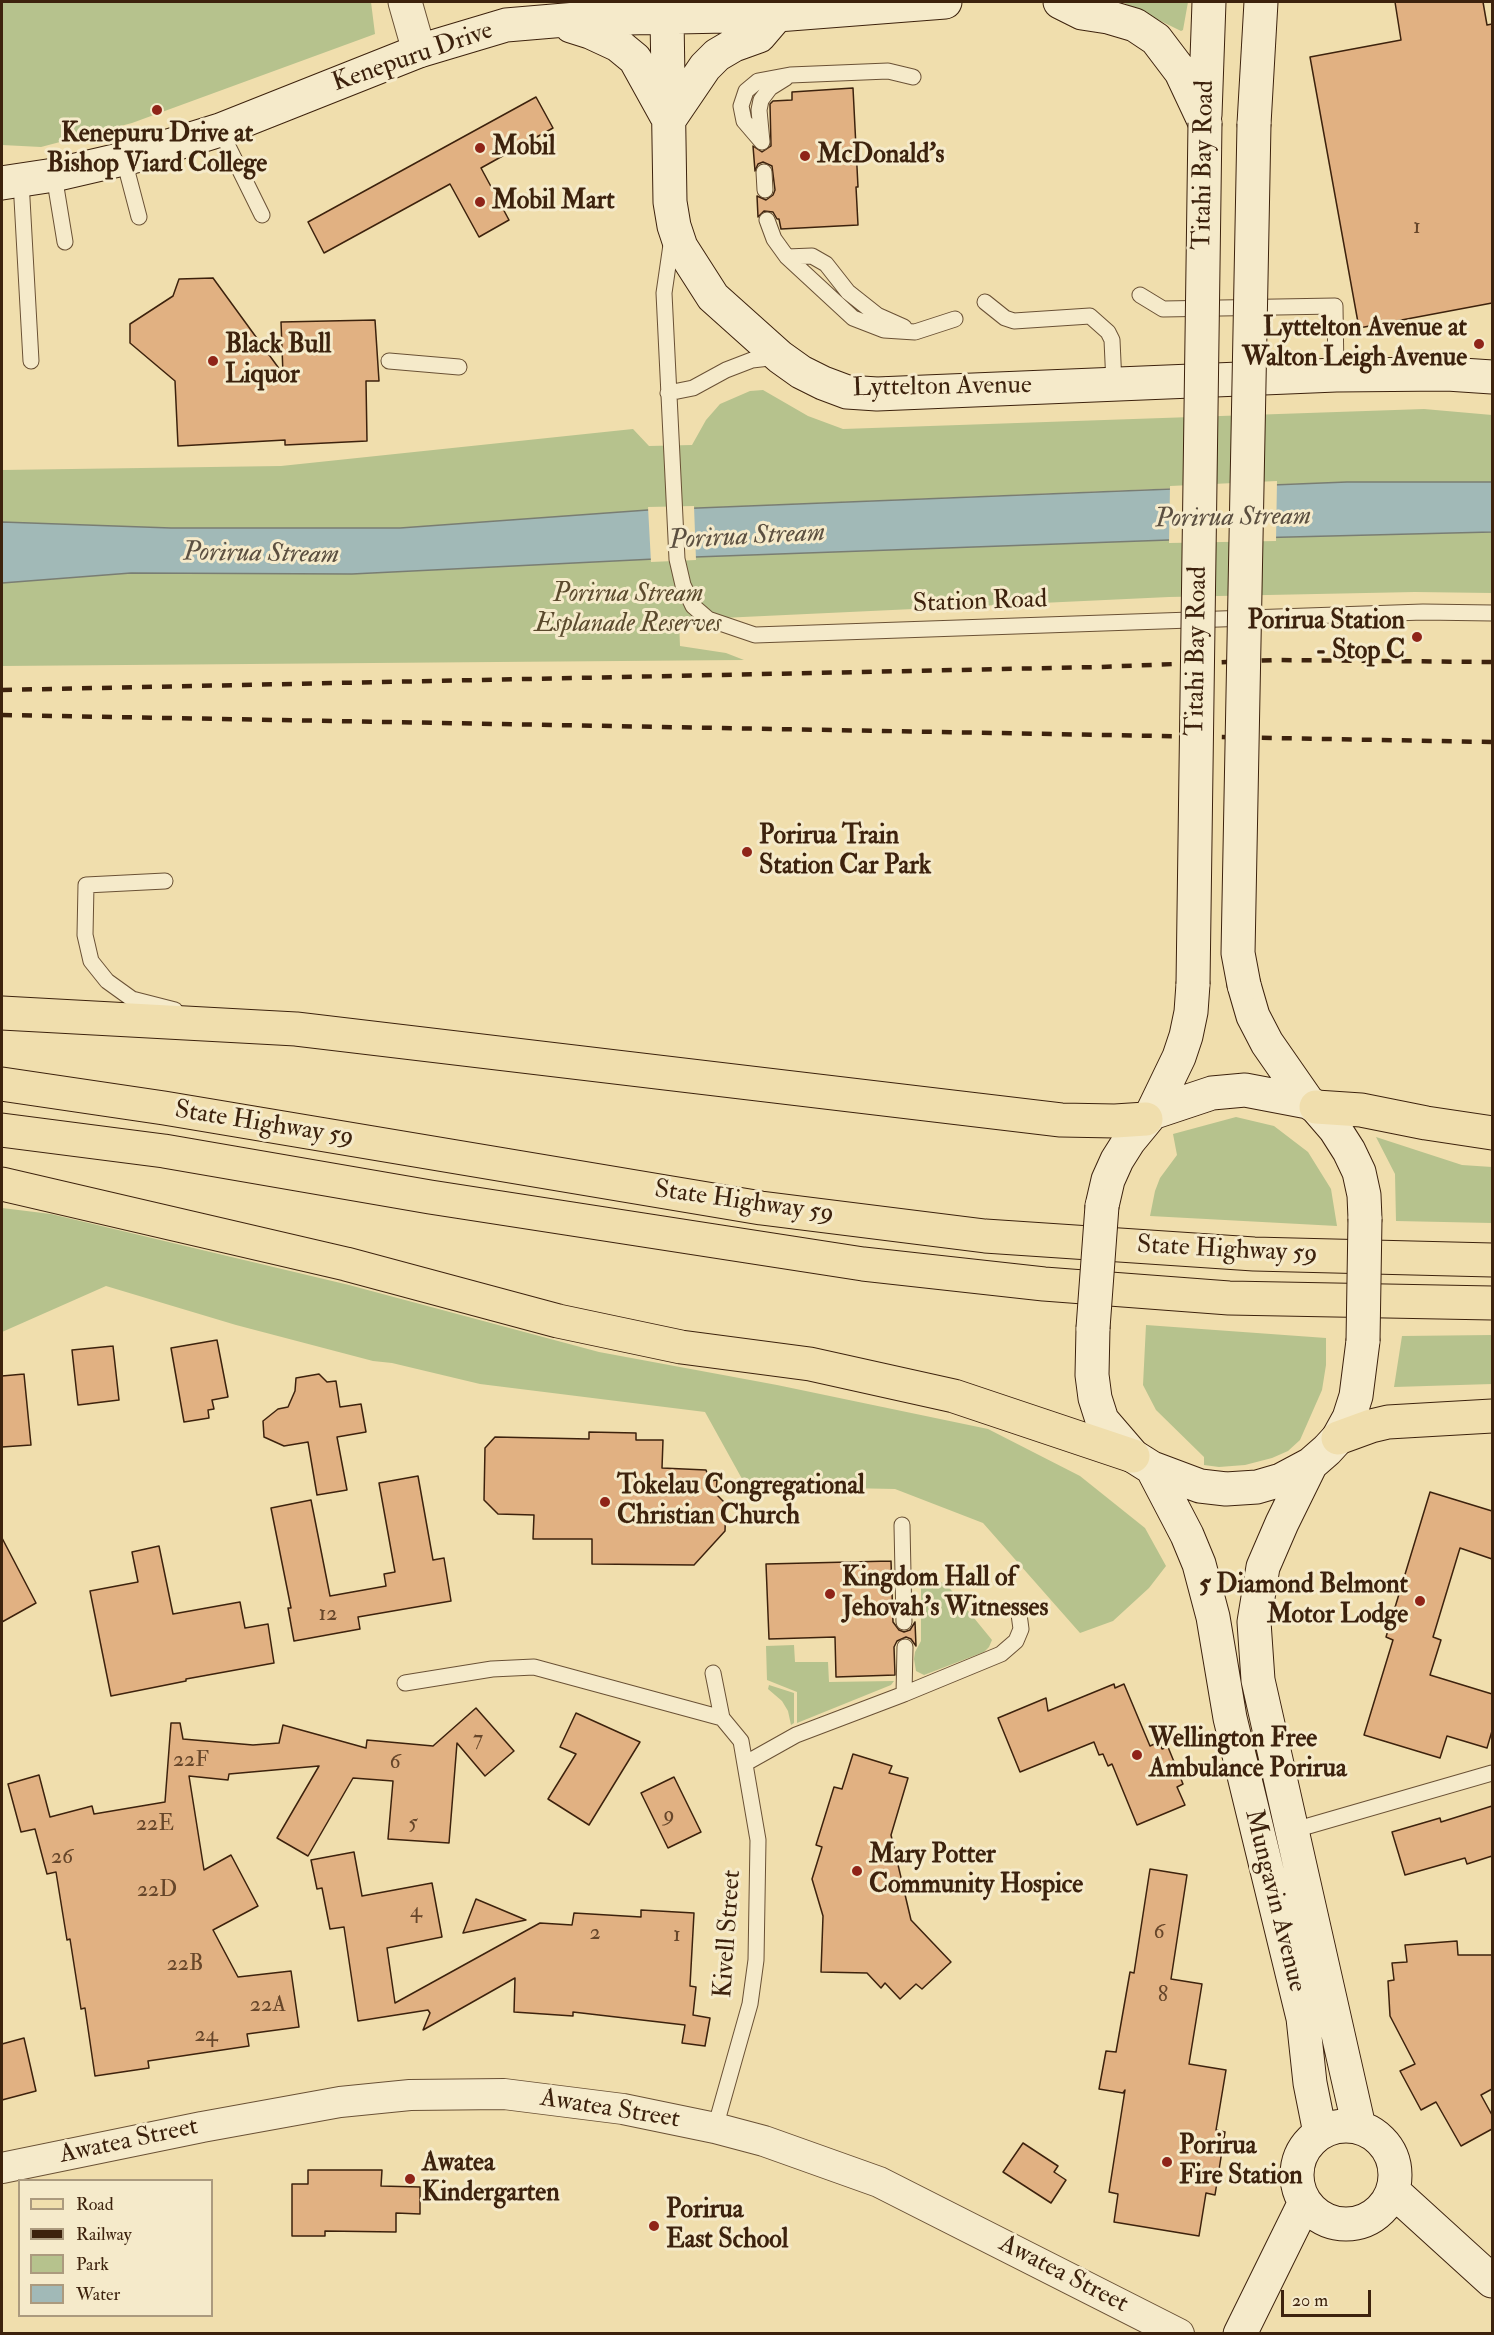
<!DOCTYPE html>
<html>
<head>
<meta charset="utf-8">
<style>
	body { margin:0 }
	#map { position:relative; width:1494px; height:2335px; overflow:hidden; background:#f0dead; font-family:"IM FELL Double Pica",serif }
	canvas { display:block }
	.frame { position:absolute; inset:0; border:3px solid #3d220d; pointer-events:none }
	.legend { position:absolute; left:18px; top:2179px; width:195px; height:138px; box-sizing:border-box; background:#f5eaca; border:2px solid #ab9a7e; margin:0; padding:8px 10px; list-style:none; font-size:18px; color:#3d220d }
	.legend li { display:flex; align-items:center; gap:12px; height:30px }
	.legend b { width:30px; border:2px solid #ab9a7e }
	.scale { position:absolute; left:1281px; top:2290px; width:90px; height:27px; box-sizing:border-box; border:3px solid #3d220d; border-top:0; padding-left:8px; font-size:18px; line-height:21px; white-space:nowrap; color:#3d220d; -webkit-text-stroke:4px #f5eaca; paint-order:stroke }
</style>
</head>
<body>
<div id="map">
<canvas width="1494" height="2335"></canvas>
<div class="frame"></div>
<ul class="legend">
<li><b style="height:8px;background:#f0dead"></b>Road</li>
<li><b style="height:8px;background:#3d220d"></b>Railway</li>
<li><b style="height:16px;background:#b6c28d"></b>Park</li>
<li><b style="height:16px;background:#a1b9b7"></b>Water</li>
</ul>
<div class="scale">20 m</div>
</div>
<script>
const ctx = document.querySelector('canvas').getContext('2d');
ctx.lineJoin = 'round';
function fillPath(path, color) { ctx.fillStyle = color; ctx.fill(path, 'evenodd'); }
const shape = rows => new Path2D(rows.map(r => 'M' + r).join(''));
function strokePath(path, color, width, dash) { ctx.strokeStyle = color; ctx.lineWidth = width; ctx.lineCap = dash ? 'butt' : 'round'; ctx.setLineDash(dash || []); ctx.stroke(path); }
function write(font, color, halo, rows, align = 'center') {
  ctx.font = font + ' "IM FELL Double Pica",serif'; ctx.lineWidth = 6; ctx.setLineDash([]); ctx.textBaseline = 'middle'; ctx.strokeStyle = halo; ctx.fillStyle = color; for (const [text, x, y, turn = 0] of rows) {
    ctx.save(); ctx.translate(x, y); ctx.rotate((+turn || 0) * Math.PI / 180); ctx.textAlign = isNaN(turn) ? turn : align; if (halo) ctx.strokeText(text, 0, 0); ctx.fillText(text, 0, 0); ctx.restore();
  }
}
fillPath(shape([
	[2,2,371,2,375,34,132,123,41,147,2,145],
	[1122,2,1188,2,1183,30,1181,31],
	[763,390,808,416,843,429,1424,409,1492,415,1492,482,1277,484,648,510,400,528,171,528,2,522,2,470,281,466,633,429,649,446,692,445,706,420,720,404,750,391],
	[1492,532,1492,593,1415,592,1169,597,679,620,680,646,726,653,744,660,2,666,2,583,131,573,352,574,695,557,1169,540],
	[1236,1117,1274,1126,1308,1152,1331,1189,1337,1226,1150,1216,1155,1191,1160,1178,1177,1155,1173,1134],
	[1376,1137,1462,1165,1492,1167,1492,1223,1396,1221,1395,1174],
	[2,1208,51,1214,349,1285,599,1352,777,1385,988,1429,1080,1476,1145,1528,1166,1566,1149,1588,1113,1621,1080,1633,983,1523,895,1489,746,1486,705,1412,480,1384,392,1363,373,1361,236,1325,106,1286,2,1332],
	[1146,1325,1326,1338,1326,1365,1322,1390,1300,1440,1288,1451,1272,1458,1245,1465,1219,1467,1204,1465,1204,1457,1156,1410,1143,1385],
	[1492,1335,1492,1384,1394,1387,1402,1336],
	[921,1573,947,1585,992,1640,989,1647,984,1652,924,1675,916,1671,914,1659,915,1652,921,1641],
	[794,1645,795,1662,828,1662,829,1682,894,1681,891,1685,797,1723,797,1692,767,1680,766,1646],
	[769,1685,794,1693,794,1723,791,1725,788,1711,782,1701,768,1689]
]), '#b6c28d');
const water = shape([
	[1347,482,1492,482,1492,532,1169,540,695,557,352,574,131,573,2,583,2,522,171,528,400,528,648,510,1347,482]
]);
fillPath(water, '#a1b9b7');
strokePath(water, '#797d73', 1.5);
fillPath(shape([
	[1277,481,1276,541,1169,543,1170,486],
	[694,506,696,560,651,562,648,507]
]), '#f0dead');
const building = shape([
	[1395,2,1483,2,1487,25,1492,24,1492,303,1359,328,1310,57,1401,40,1395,2],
	[853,88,858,187,856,187,858,225,781,229,779,219,777,219,773,212,764,211,758,217,757,196,766,200,773,195,775,190,772,166,763,162,758,164,755,171,753,146,762,152,771,146,770,104,773,101,792,100,792,92,853,88],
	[536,97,553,128,481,168,509,220,479,237,450,184,324,253,308,222,536,97],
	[213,278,283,374,281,322,375,320,379,381,366,381,367,441,285,445,285,440,178,446,175,381,130,343,130,324,173,296,179,279,213,278],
	[217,1340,228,1397,212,1400,214,1409,208,1410,209,1418,184,1422,171,1348,217,1340],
	[113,1346,119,1400,78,1405,72,1350,113,1346],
	[24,1374,31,1445,2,1447,2,1376,24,1374],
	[319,1374,327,1382,336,1381,340,1407,361,1404,366,1432,337,1437,347,1490,317,1495,308,1442,284,1446,264,1437,263,1421,278,1409,288,1407,295,1391,296,1378,319,1374],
	[589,1432,636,1433,636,1440,663,1440,662,1468,706,1470,710,1481,717,1480,716,1494,726,1504,725,1531,694,1565,592,1564,592,1539,533,1539,534,1515,498,1514,484,1500,485,1448,495,1437,589,1439,589,1432],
	[418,1476,433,1560,444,1558,451,1601,358,1617,360,1629,294,1641,288,1608,291,1608,271,1508,311,1500,330,1596,386,1586,384,1574,395,1572,379,1483,418,1476],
	[1430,1492,1492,1511,1492,1559,1460,1548,1433,1637,1441,1640,1430,1675,1492,1694,1492,1731,1487,1748,1447,1736,1440,1758,1364,1735,1393,1640,1386,1637,1430,1492],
	[2,1538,36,1603,2,1622,2,1538],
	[159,1546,173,1614,240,1602,245,1628,268,1624,274,1663,186,1679,186,1681,111,1696,90,1591,138,1582,132,1552,159,1546],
	[891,1561,893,1622,899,1630,904,1632,910,1630,915,1622,916,1646,911,1639,906,1637,897,1641,894,1647,895,1675,836,1677,835,1637,769,1639,766,1564,891,1561],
	[1114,1684,1115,1688,1124,1684,1150,1746,1159,1742,1162,1749,1168,1747,1183,1784,1177,1787,1185,1805,1137,1825,1112,1764,1108,1766,1103,1754,1099,1755,1094,1742,1020,1772,998,1718,1046,1698,1048,1711,1114,1684],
	[476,1708,514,1751,485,1776,457,1743,449,1843,388,1839,393,1781,353,1778,308,1856,277,1838,319,1766,229,1774,228,1780,189,1776,204,1870,231,1855,258,1906,213,1930,238,1977,291,1971,299,2027,247,2034,249,2046,148,2061,149,2068,95,2076,85,2008,81,2009,70,1939,67,1940,56,1872,47,1874,35,1829,21,1832,8,1784,39,1775,50,1817,92,1806,94,1814,165,1802,171,1723,180,1723,183,1739,253,1745,279,1743,283,1725,366,1748,367,1740,433,1746,476,1708],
	[576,1713,640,1742,589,1825,548,1799,576,1754,560,1747,576,1713],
	[853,1754,892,1766,889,1773,908,1778,891,1835,911,1920,951,1962,922,1989,916,1984,900,1999,885,1983,881,1988,867,1973,821,1972,823,1916,812,1879,822,1847,816,1845,834,1787,842,1789,853,1754],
	[674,1777,701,1832,668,1848,641,1793,674,1777],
	[1492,1806,1492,1856,1467,1864,1465,1858,1405,1875,1392,1832,1440,1818,1441,1822,1492,1806],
	[354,1852,362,1896,432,1883,442,1937,387,1948,395,2003,540,1923,572,1925,574,1913,641,1917,641,1910,694,1913,690,1986,696,1987,693,2015,710,2018,705,2046,682,2043,685,2025,573,2012,573,2016,514,2012,515,1978,423,2030,430,2013,428,2010,358,2021,344,1927,330,1929,322,1888,317,1889,311,1860,354,1852],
	[1150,1869,1187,1875,1171,1979,1202,1984,1189,2064,1226,2070,1216,2130,1225,2132,1215,2195,1206,2193,1199,2236,1114,2222,1118,2194,1109,2192,1125,2090,1123,2093,1099,2089,1106,2051,1116,2052,1130,1972,1134,1973,1150,1869],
	[476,1899,526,1920,463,1933,476,1899],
	[1457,1941,1458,1955,1492,1955,1492,2089,1481,2095,1492,2115,1492,2129,1461,2146,1436,2102,1421,2110,1400,2071,1415,2064,1390,2016,1388,1981,1394,1980,1392,1963,1407,1962,1405,1945,1457,1941],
	[24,2038,36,2091,2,2100,2,2044,24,2038],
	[1023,2143,1058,2166,1054,2172,1066,2180,1051,2203,1003,2172,1023,2143],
	[308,2170,382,2170,381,2186,420,2187,420,2214,396,2213,396,2232,325,2231,325,2236,292,2236,292,2184,308,2184,308,2170]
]);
fillPath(building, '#e1b182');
strokePath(building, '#3d220d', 1.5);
const service = shape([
	[220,130,262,215],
	[762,142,744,121,741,106,746,91,758,81,790,75,888,71,913,77],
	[762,142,759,110,761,100,770,88,786,78],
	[124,160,139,217],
	[764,172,765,190],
	[54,175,65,242],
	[21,181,31,361],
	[767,220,774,239,787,257,853,318,884,330,915,332,955,319],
	[672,238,664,293,677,559,683,585,693,606,708,619,755,635,1423,612,1492,613],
	[787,257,812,256,826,264,848,292,877,315,904,327],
	[1140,295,1163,309,1335,306,1336,375],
	[985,302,1005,318,1014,321,1090,316,1108,332,1112,340,1114,384],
	[389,361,459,367],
	[668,393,693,388,726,370,752,360,778,357],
	[165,881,86,885,85,935,91,961,107,981,132,999,175,1010],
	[902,1525,904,1622],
	[713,1673,722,1718,741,1741,758,1840,756,1960,750,2004,715,2128],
	[405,1683,492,1669,534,1667,722,1718],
	[904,1694,905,1647],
	[746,1763,796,1735,904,1694,1001,1654,1016,1641,1021,1629,1019,1614],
	[1291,1831,1492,1773]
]);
const minor = shape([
	[2,2168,202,2127,340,2102,410,2095,504,2094,623,2109,715,2128,764,2141,879,2182,1179,2334]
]);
const tertiary = shape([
	[405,2,419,51]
]);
const secondary = shape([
	[1060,2,1082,13,1108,17,1135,25,1156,39,1181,72,1205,123],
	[667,18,670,202,674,226,681,247,713,297,780,357,801,372,823,383,847,392,877,394,1336,375,1447,374,1492,377],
	[571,26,590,32,618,45,635,59,666,115],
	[1205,115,1209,2],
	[669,120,705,67,717,55,734,45,759,36,777,15],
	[1254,124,1261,2],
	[2,183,54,175,136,156,220,130,419,51,506,25,577,19,777,15,945,2],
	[1244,985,1253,1016,1267,1043,1308,1102],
	[1152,1113,1179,1057,1186,1036,1191,1012,1193,984],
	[1102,1206,1108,1180,1117,1160,1129,1141,1152,1113,1212,1093,1245,1090,1308,1102,1316,1107,1335,1129,1349,1151,1359,1172,1364,1195,1365,1219],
	[1093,1328,1092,1375,1095,1398,1102,1420,1133,1456,1152,1468,1200,1486,1226,1489,1257,1487,1281,1480,1311,1464,1327,1450,1338,1438,1349,1418,1356,1396,1363,1341],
	[1311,1464,1282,1523,1263,1567,1254,1622,1258,1680,1359,2127],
	[1152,1468,1187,1535,1199,1564,1213,1617,1230,1718,1303,2018,1310,2083,1320,2133],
	'1297 2175a49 49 0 1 1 98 0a49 49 0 1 1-98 0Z',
	[1393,2191,1492,2281],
	[1240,2334,1304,2204]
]);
const primary = shape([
	[2,1013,296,1029,1061,1120,1115,1121,1146,1119],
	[2,1084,164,1108,761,1208,985,1236,1254,1254,1492,1260],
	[1316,1107,1361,1110,1426,1123,1492,1133],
	[2,1130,164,1151,430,1197,863,1264,1044,1284,1229,1298,1492,1303],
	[2,1184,346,1264,558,1321,681,1347,810,1364,954,1396,1133,1456],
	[1338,1438,1371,1426,1388,1422,1492,1416]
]);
strokePath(service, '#6a5135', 17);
strokePath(minor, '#6a5135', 32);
strokePath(tertiary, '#6a5135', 35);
strokePath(secondary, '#3d220d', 35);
strokePath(primary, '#3d220d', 35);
strokePath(service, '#f5eaca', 15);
strokePath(minor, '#f5eaca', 30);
strokePath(tertiary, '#f5eaca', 33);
strokePath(secondary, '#f5eaca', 33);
strokePath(primary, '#f0dead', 33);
strokePath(shape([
	[2,690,1099,667,1276,660,1492,662],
	[2,715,1492,742]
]), '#3d220d', 4.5, [10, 10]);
const secondaryBridge = shape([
	[1193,984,1205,123],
	[1244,985,1238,953,1254,124],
	[1093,1328,1102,1206],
	[1363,1341,1365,1219]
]);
strokePath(secondaryBridge, '#3d220d', 35, []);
strokePath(secondaryBridge, '#f5eaca', 33);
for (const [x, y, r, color] of [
	[157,110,6,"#8f2418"],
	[480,148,6,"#8f2418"],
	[805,156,6,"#8f2418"],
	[480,202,6,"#8f2418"],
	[1479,344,6,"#8f2418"],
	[213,361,6,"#8f2418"],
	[1417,637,6,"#8f2418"],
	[747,852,6,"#8f2418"],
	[605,1502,6,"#8f2418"],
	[830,1594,6,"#8f2418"],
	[1420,1601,6,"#8f2418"],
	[1137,1755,6,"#8f2418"],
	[857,1871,6,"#8f2418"],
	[1167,2162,6,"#8f2418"],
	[410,2179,6,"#8f2418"],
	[654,2226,6,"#8f2418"]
]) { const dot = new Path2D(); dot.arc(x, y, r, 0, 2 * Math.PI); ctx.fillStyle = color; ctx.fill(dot); strokePath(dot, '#f5eaca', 2); }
write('22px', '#66462a', null, [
	["1",1417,228],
	["12",328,1615],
	["7",478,1740],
	["22F",191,1761],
	["6",395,1763],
	["9",669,1816],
	["5",413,1824],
	["22E",155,1825],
	["26",62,1858],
	["22D",157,1891],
	["4",416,1912],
	["6",1159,1933],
	["2",595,1934],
	["1",677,1936],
	["22B",185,1965],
	["8",1163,1996],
	["22A",268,2006],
	["24",206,2036]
]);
write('26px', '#3d220d', '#f5eaca', [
	["Kenepuru Drive",413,58,-19],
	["Titahi Bay Road",1205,165,-89],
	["Lyttelton Avenue",942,388,-1],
	["Station Road",980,603,-2],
	["Titahi Bay Road",1198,651,-89],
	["State Highway 59",264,1125,9],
	["State Highway 59",744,1203,8],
	["State Highway 59",1227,1251,3],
	["Mungavin Avenue",1274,1901,76],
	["Kivell Street",729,1934,-86],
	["Awatea Street",610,2110,9],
	["Awatea Street",129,2142,-12],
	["Awatea Street",1063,2275,27]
]);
write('bold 26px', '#3d220d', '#f5eaca', [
	["Kenepuru Drive at",157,135,"center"],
	["Bishop Viard College",157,165,"center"],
	["Mobil",492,148],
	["McDonald's",817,156],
	["Mobil Mart",492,202],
	["Lyttelton Avenue at",1467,329,"right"],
	["Walton Leigh Avenue",1467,359,"right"],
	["Black Bull",225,346],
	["Liquor",225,376],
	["Porirua Station",1405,622,"right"],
	["- Stop C",1405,652,"right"],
	["Porirua Train",759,837],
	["Station Car Park",759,867],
	["Tokelau Congregational",617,1487],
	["Christian Church",617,1517],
	["Kingdom Hall of",842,1579],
	["Jehovah's Witnesses",842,1609],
	["5 Diamond Belmont",1408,1586,"right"],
	["Motor Lodge",1408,1616,"right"],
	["Wellington Free",1149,1740],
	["Ambulance Porirua",1149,1770],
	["Mary Potter",869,1856],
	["Community Hospice",869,1886],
	["Porirua",1179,2147],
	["Fire Station",1179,2177],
	["Awatea",422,2164],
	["Kindergarten",422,2194],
	["Porirua",666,2211],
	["East School",666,2241]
], 'left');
write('italic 26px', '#5b4a2d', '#f5eaca', [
	["Porirua Stream",628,595],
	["Esplanade Reserves",628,625]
]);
write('italic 27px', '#5b4f40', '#f5eaca', [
	["Porirua Stream",1233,519,-1],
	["Porirua Stream",747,538,-3],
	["Porirua Stream",261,555,1]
]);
</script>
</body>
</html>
